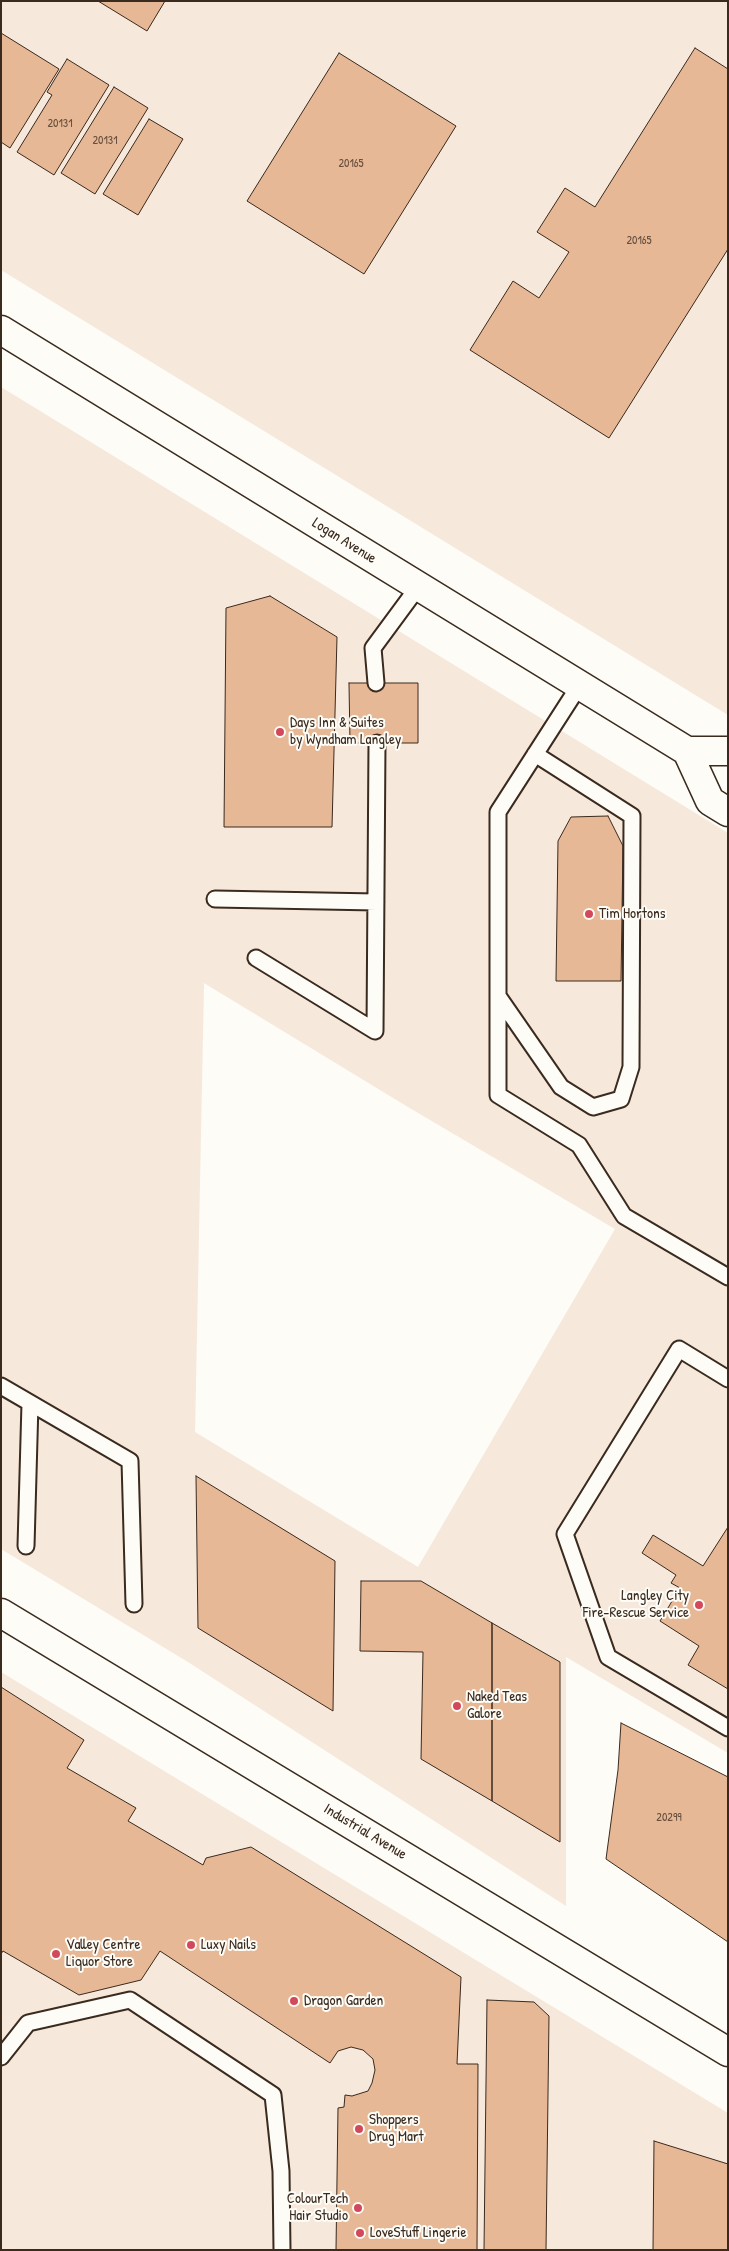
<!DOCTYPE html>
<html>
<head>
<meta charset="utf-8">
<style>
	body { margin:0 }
	#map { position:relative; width:729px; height:2251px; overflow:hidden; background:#fdfcf7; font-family:"Patrick Hand",sans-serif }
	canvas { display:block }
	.frame { position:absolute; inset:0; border:2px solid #3b2a1e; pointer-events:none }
</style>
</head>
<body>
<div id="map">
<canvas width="729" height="2251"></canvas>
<div class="frame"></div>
</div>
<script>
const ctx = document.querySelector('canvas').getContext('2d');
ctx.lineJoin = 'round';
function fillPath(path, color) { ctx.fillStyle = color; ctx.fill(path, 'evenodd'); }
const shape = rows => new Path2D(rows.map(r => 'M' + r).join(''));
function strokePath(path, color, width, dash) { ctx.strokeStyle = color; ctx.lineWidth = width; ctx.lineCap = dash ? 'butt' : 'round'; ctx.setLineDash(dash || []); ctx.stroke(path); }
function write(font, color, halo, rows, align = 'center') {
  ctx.font = font + ' "Patrick Hand",sans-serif'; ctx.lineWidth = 4; ctx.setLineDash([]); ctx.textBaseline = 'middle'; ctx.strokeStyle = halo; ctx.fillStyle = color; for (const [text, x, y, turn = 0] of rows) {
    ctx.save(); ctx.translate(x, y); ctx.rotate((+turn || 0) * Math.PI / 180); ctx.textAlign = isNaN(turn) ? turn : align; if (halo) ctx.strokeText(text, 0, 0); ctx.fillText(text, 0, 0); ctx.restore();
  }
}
fillPath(shape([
	[1,1,728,1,728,715,1,270],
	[1,387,728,833,728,1753,566,1657,566,1906,188,1662,1,1549],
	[204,983,408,1107,615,1229,418,1567,195,1432],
	[1,1672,728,2113,728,2250,1,2250]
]), '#f6e8da');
const building = shape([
	[98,1,165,1,147,31,98,1],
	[1,33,59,69,10,148,1,142,1,33],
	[695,48,728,69,728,249,609,438,470,350,513,281,539,298,569,252,537,232,565,188,595,207,695,48],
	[339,53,456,126,364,274,247,201,339,53],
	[67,59,109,85,54,175,17,152,52,95,47,92,67,59],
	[114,87,148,108,95,194,61,173,114,87],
	[149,119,183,139,138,215,103,194,149,119],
	[270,596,337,637,332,827,224,827,226,608,270,596],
	[349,683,418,683,418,743,350,743,349,683],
	[608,816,623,846,621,981,556,981,558,841,571,817,608,816],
	[196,1476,335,1561,333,1711,198,1628,196,1476],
	[728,1527,728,1689,688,1665,699,1646,660,1621,680,1588,671,1583,676,1575,642,1553,653,1535,703,1566,728,1527],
	[361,1581,421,1581,492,1623,492,1801,421,1759,423,1652,360,1651,361,1581],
	[492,1623,560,1662,560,1842,492,1801,492,1623],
	[1,1687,84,1740,67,1768,136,1808,128,1821,203,1865,206,1858,251,1847,461,1977,457,2064,478,2064,477,2250,336,2250,338,2108,344,2107,345,2095,352,2096,368,2091,372,2083,375,2070,373,2059,363,2050,351,2047,338,2051,330,2063,160,1951,141,1980,79,1995,3,1951,1,1954,1,1687],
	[621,1723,728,1777,728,1942,606,1859,618,1770,621,1723],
	[487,2000,534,2002,549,2016,546,2250,484,2250,487,2000],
	[654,2141,728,2164,728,2250,653,2250,654,2141]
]);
fillPath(building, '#e6b896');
strokePath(building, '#3b2a1e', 1);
const service = shape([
	[376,683,373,648,418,587],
	[579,686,498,812,498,1095,579,1145,624,1216,728,1277],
	[215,899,376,902],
	[256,958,375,1031,377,743],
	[498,996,561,1087,593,1107,621,1099,631,1067,632,816,535,754],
	[728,1379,679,1349,565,1534,608,1657,728,1728],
	[1,1386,130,1461,134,1604],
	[26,1546,30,1403],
	[1,2057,28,2023,130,2000,273,2095,281,2171,282,2250]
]);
const tertiary = shape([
	[1,1613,728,2052]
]);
const secondary = shape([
	[1,330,687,751,728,751],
	[687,751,710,801,728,812]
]);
strokePath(service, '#3b2a1e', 19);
strokePath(tertiary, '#3b2a1e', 31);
strokePath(secondary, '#3b2a1e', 31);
strokePath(service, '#fdfcf7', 15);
strokePath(tertiary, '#fdfcf7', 28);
strokePath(secondary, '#fdfcf7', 28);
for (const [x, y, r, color] of [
	[280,732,5,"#d1495b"],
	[589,914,5,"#d1495b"],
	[699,1605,5,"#d1495b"],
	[457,1706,5,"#d1495b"],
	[191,1945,5,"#d1495b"],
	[56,1954,5,"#d1495b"],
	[294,2001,5,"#d1495b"],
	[359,2129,5,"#d1495b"],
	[358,2208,5,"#d1495b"],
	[360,2233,5,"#d1495b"]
]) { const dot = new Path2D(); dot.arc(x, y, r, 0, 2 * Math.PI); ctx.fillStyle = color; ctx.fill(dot); strokePath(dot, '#fdfcf7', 2); }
write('12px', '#664e3c', null, [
	["20131",60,124],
	["20131",105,141],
	["20165",351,164],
	["20165",639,241],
	["20299",669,1818]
]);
write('15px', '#3b2a1e', '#fdfcf7', [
	["Logan Avenue",344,541,32],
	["Industrial Avenue",365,1832,31]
]);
write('15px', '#3b2a1e', '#fdfcf7', [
	["Days Inn & Suites",290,723],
	["by Wyndham Langley",290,740],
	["Tim Hortons",599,914],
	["Langley City",689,1596,"right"],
	["Fire-Rescue Service",689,1613,"right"],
	["Naked Teas",467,1697],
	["Galore",467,1714],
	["Valley Centre",66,1945],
	["Liquor Store",66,1962],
	["Luxy Nails",201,1945],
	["Dragon Garden",304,2001],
	["Shoppers",369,2120],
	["Drug Mart",369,2137],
	["ColourTech",348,2199,"right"],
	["Hair Studio",348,2216,"right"],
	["LoveStuff Lingerie",370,2233]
], 'left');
</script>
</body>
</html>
